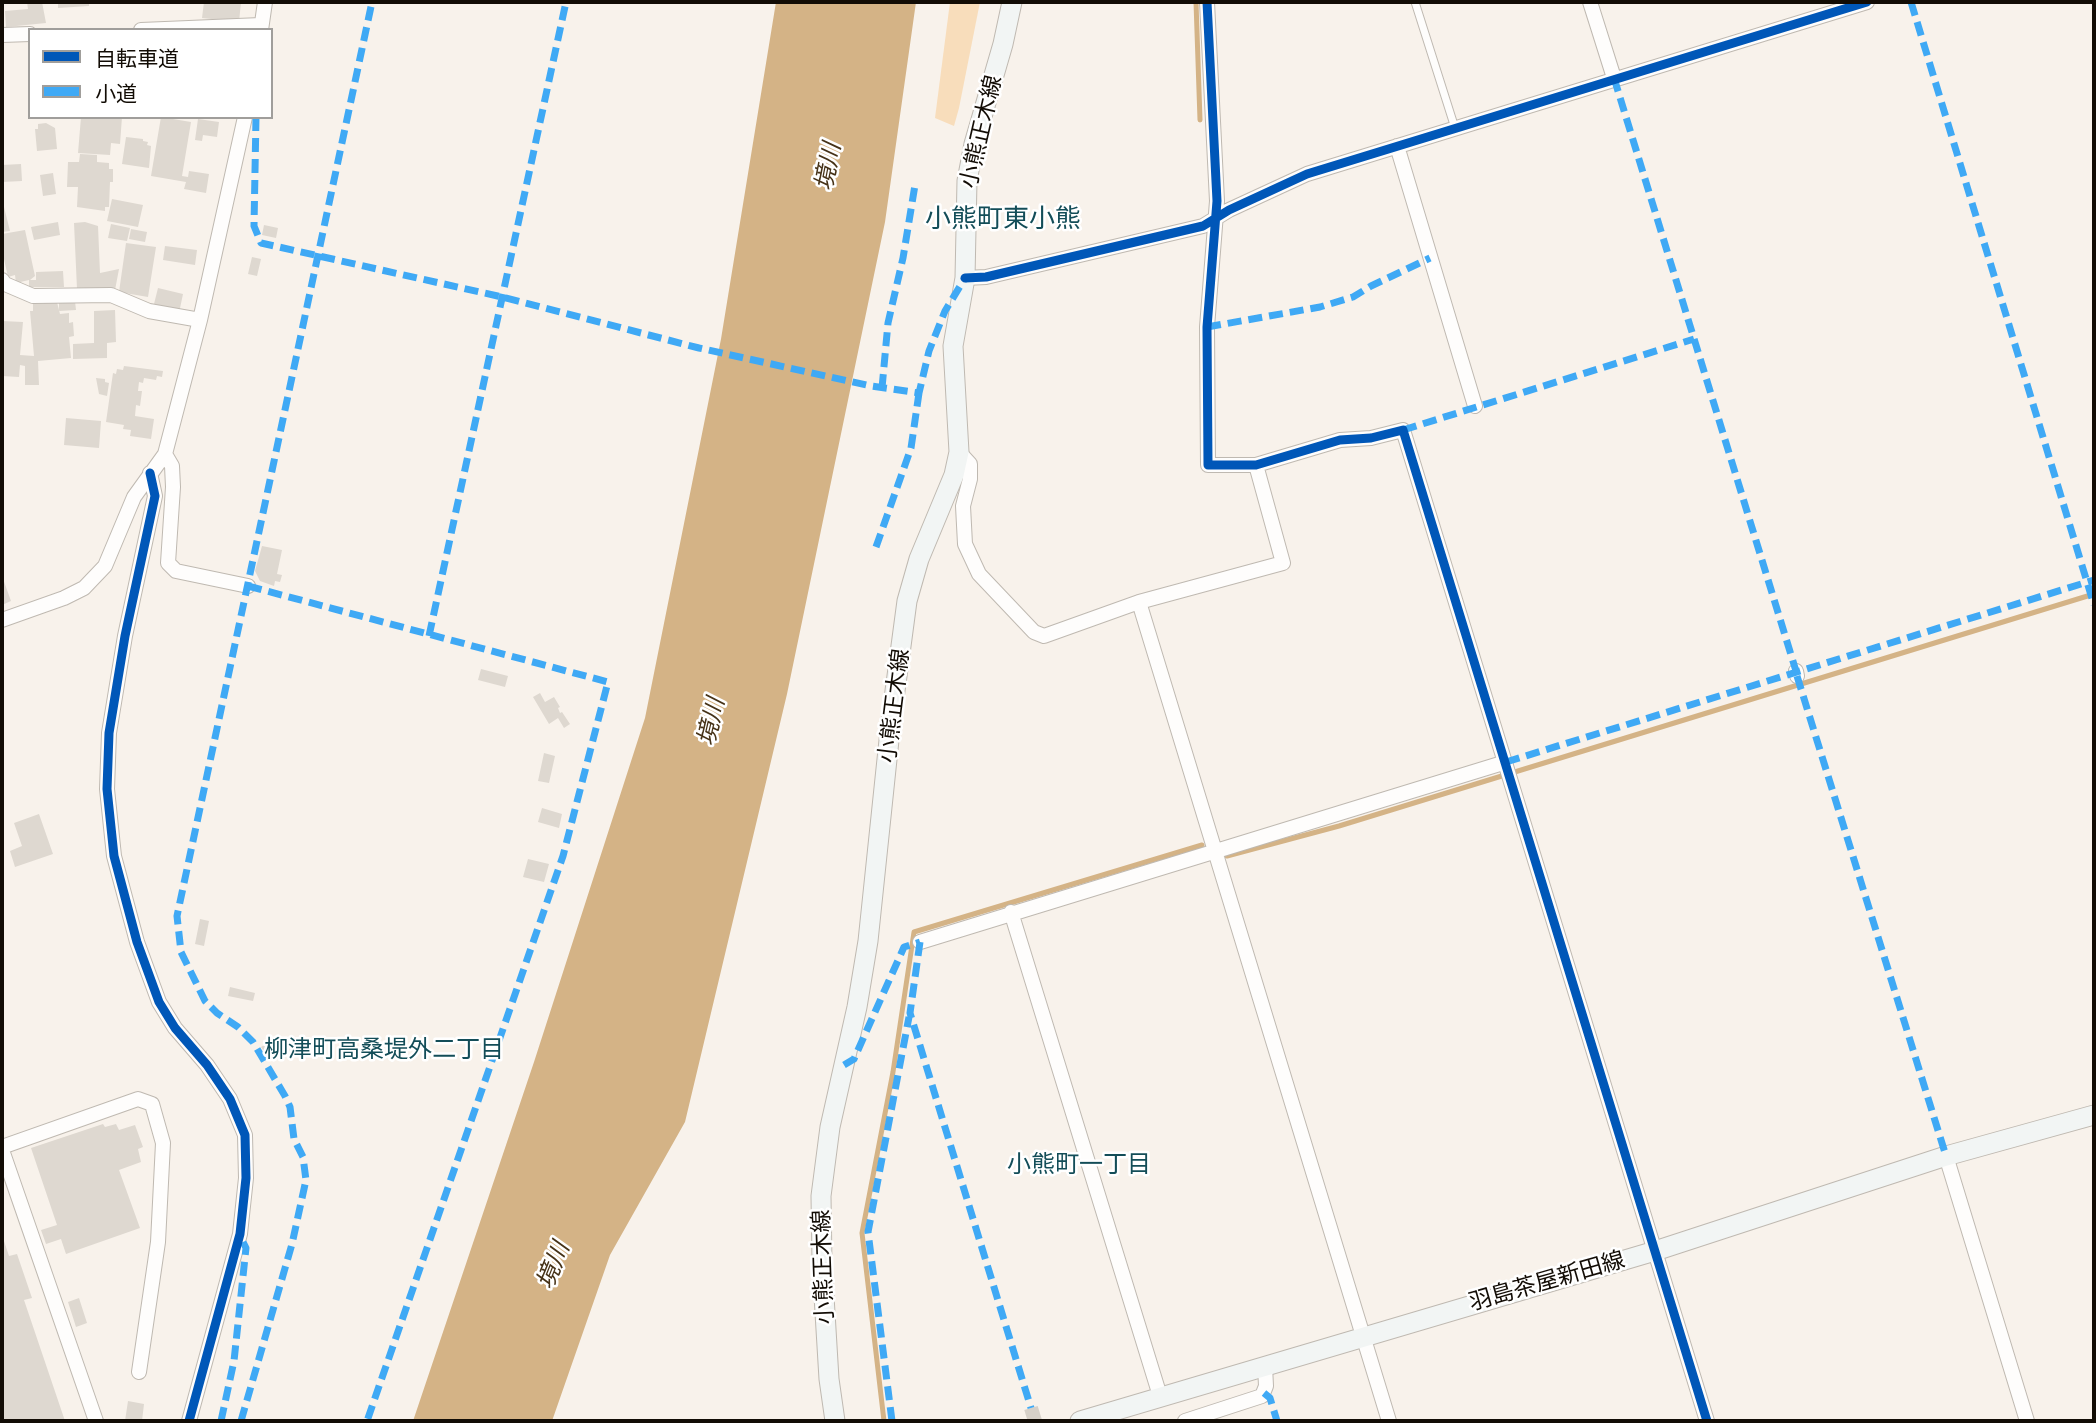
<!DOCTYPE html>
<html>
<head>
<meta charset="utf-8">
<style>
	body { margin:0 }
	#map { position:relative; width:2096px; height:1423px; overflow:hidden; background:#f8f2eb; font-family:"Fira Sans","Noto Sans JP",sans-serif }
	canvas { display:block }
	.frame { position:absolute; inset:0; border:4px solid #120c05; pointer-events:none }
	.legend { position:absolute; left:28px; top:28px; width:245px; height:91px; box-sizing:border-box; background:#fff; border:2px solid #a09e9b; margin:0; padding:9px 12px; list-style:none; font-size:21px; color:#120c05 }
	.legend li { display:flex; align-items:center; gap:14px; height:35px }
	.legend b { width:35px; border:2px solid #a09e9b }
</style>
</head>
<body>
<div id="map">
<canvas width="2096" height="1423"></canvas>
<div class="frame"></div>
<ul class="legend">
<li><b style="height:9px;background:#0057b8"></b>自転車道</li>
<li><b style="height:9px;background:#3fa9f5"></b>小道</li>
</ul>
</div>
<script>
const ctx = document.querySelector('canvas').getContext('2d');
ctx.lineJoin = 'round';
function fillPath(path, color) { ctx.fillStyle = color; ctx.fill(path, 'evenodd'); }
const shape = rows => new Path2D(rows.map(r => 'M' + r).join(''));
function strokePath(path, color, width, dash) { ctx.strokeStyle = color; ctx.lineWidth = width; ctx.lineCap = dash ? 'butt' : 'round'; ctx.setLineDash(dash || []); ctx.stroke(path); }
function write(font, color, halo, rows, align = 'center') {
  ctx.font = font + ' "Fira Sans","Noto Sans JP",sans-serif'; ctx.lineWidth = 5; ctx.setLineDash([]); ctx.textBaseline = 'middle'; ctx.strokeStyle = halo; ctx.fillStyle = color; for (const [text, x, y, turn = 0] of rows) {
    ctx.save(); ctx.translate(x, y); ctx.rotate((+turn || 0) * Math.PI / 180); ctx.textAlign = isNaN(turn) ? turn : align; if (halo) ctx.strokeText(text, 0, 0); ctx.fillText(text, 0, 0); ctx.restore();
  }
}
fillPath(shape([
	[950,2,980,2,959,108,954,126,935,118]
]), '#f8ddbb');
fillPath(shape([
	[776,2,916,2,885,222,787,694,685,1122,610,1255,552,1421,413,1421,534,1062,645,718,721,339]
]), '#d4b386');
strokePath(shape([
	[1196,2,1200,120],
	[1227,856,1339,826,2094,594],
	[884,1421,862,1233,893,1072,914,932,1202,845]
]), '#d4b386', 5);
fillPath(shape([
	[27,2,42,2,46,23,6,27,5,11,28,9],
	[58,2,89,2,89,6,58,8],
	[204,2,241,2,239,22,202,18],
	[81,117,122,117,120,144,111,143,110,155,78,153],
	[161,117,191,122,182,176,188,177,189,171,209,174,206,193,184,189,186,182,151,176],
	[198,119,219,122,217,137,203,135,202,141,195,140],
	[46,123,55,128,57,149,37,151,35,129,38,129,38,124],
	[126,137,143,139,143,141,148,142,147,145,151,146,149,168,122,164],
	[80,154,97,155,97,162,109,163,109,169,113,169,113,182,110,182,109,207,105,207,105,211,77,207,78,187,67,187,68,162,79,162],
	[21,164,22,181,2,182,2,165],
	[53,173,56,194,43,196,40,175],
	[2,199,10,231,2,232],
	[112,199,143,205,138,227,107,221],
	[58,222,60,235,34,240,31,227],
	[85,222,98,226,100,273,119,269,115,290,77,289,74,223],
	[111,224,130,228,127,241,108,238],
	[264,225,278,228,276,238,262,235],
	[131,229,147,232,145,242,129,239],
	[25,230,35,276,30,280,36,280,36,272,63,271,64,287,29,287,29,280,16,283,15,275,8,277,2,250,2,234],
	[126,243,156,247,148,297,119,292],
	[165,246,197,250,195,265,163,260],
	[252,257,261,259,257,276,248,274],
	[158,288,183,294,179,313,153,308],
	[59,300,75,301,76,310,59,311],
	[57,302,60,314,69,313,69,323,73,322,74,336,69,337,71,358,38,361,39,385,25,385,25,366,20,365,19,377,2,376,2,321,23,322,20,355,34,356,30,311,33,311,33,304],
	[115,310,116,342,107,343,107,358,73,359,73,344,94,343,94,311],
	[124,366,163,371,162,377,157,376,156,380,144,378,143,383,139,382,138,391,142,391,140,406,136,405,135,416,154,419,151,439,130,436,131,430,123,429,124,425,106,422,113,373,116,374,117,369,123,370],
	[96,378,105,379,105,382,109,383,107,396,99,394],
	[66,418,101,421,99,448,64,445],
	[262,546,282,550,277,574,282,575,280,582,275,581,274,586,260,581,255,571],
	[2,576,11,601,2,605],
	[481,669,508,676,505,687,478,680],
	[540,693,545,702,554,697,560,707,558,708,560,713,562,712,570,724,564,728,558,718,549,724,533,697],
	[544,753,555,756,549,783,538,781],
	[542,808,562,814,559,828,538,822],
	[39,814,53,854,15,867,10,851,22,846,14,823],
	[528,859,549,864,544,882,523,877],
	[200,919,209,921,204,946,195,944],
	[230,987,255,993,253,1001,228,996],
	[269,1042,278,1055,270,1060,261,1047],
	[103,1124,105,1127,116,1124,119,1130,135,1125,143,1147,138,1149,141,1162,119,1170,140,1228,66,1254,61,1239,46,1244,41,1230,57,1225,31,1148],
	[2,1235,9,1256,17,1254,32,1298,24,1300,65,1421,2,1421],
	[79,1298,87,1323,76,1327,68,1302],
	[128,1401,144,1404,142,1421,125,1421]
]), '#ded8d0');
strokePath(shape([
	[1031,1408,1035,1421]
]), '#d6d0c8', 14, [14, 7]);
const service = shape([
	[1415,2,1455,128]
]);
const minor = shape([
	[1207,2,1217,201,1207,327,1208,465,1256,465,1340,440,1371,438,1403,430,1707,1421],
	[1590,2,1614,78],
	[141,30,261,25],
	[261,30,265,2],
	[2,35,30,34],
	[1397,146,1475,406],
	[965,278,986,277,1203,226,1229,210,1307,174,1867,2],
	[2,280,5,284,33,296,111,295,149,311,200,320],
	[959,452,970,464,970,479,963,506,965,544,979,574,1034,632,1044,636,1139,602,1283,563,1256,465],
	[165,454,172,466,173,487,168,563,176,571,248,586],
	[150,473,155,496,125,636,109,733,107,789,114,856,137,942,159,1002,175,1028,207,1065,230,1099,245,1135,246,1178,240,1234,189,1421],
	[1139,602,1389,1421],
	[2,620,64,598,84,588,105,566,134,497,165,454,200,320,245,117],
	[1796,671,1797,676],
	[1011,912,1160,1396],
	[920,942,1506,762],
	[2,1147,138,1099,152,1104,163,1143,158,1242,139,1372],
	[2,1150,96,1421],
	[1946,1156,2027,1421],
	[1185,1421,1262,1396,1266,1386,1265,1366]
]);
const secondary = shape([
	[835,1421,829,1379,822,1263,821,1196,830,1127,857,1007,868,941,891,721,907,601,919,559,954,475,959,452,953,346,965,278,967,181,974,144,1003,44,1012,2],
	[1080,1421,1655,1251,1946,1156,2094,1115]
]);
strokePath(service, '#bfb9b1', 9);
strokePath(minor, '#bfb9b1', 16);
strokePath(secondary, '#bfb9b1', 21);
strokePath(service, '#fefdfc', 7);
strokePath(minor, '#fefdfc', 14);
strokePath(secondary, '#f2f5f4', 19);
strokePath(shape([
	[1911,2,2094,605],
	[1614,78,1796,671],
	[256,117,254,226,261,243,502,297,699,348,871,386,919,393,929,351,945,311,965,278],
	[1207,327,1320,307,1353,297,1371,286,1430,258],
	[882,388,888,323,903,258,915,185],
	[1403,430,1694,339],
	[876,547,911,448,919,393],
	[248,586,608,682,563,856,367,1421],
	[429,636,566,2],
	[1797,676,1946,1156],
	[1506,762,2094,580],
	[920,942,910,1013,1031,1408],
	[844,1065,854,1059,904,947,920,942],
	[1264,1393,1270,1398,1277,1421],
	[221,1421,234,1361,246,1248,243,1242],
	[241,1421,292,1244,306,1180,303,1157,294,1139,290,1107,285,1096,253,1042,238,1027,217,1013,205,1001,181,952,177,916,372,2],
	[892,1421,868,1232,909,1017]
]), '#3fa9f5', 7, [14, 7]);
strokePath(shape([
	[1207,2,1217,201,1207,327,1208,465,1256,465,1340,440,1371,438,1403,430,1707,1421],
	[965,278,986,277,1203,226,1229,210,1307,174,1867,2],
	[150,473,155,496,125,636,109,733,107,789,114,856,137,942,159,1002,175,1028,207,1065,230,1099,245,1135,246,1178,240,1234,189,1421]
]), '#0057b8', 9);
write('23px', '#120c05', '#fff', [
	["小熊正木線",982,132,-77],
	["小熊正木線",895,706,-83],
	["小熊正木線",824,1267,-92],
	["羽島茶屋新田線",1547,1282,-16]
]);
write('italic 24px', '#463217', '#fff', [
	["境川",829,167,-79],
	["境川",712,722,-77],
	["境川",554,1266,-68]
]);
write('24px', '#134d58', '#fff', [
	["柳津町高桑堤外二丁目",384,1050],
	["小熊町一丁目",1079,1165]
]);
write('26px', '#134d58', '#fff', [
	["小熊町東小熊",1003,220]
]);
</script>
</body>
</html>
